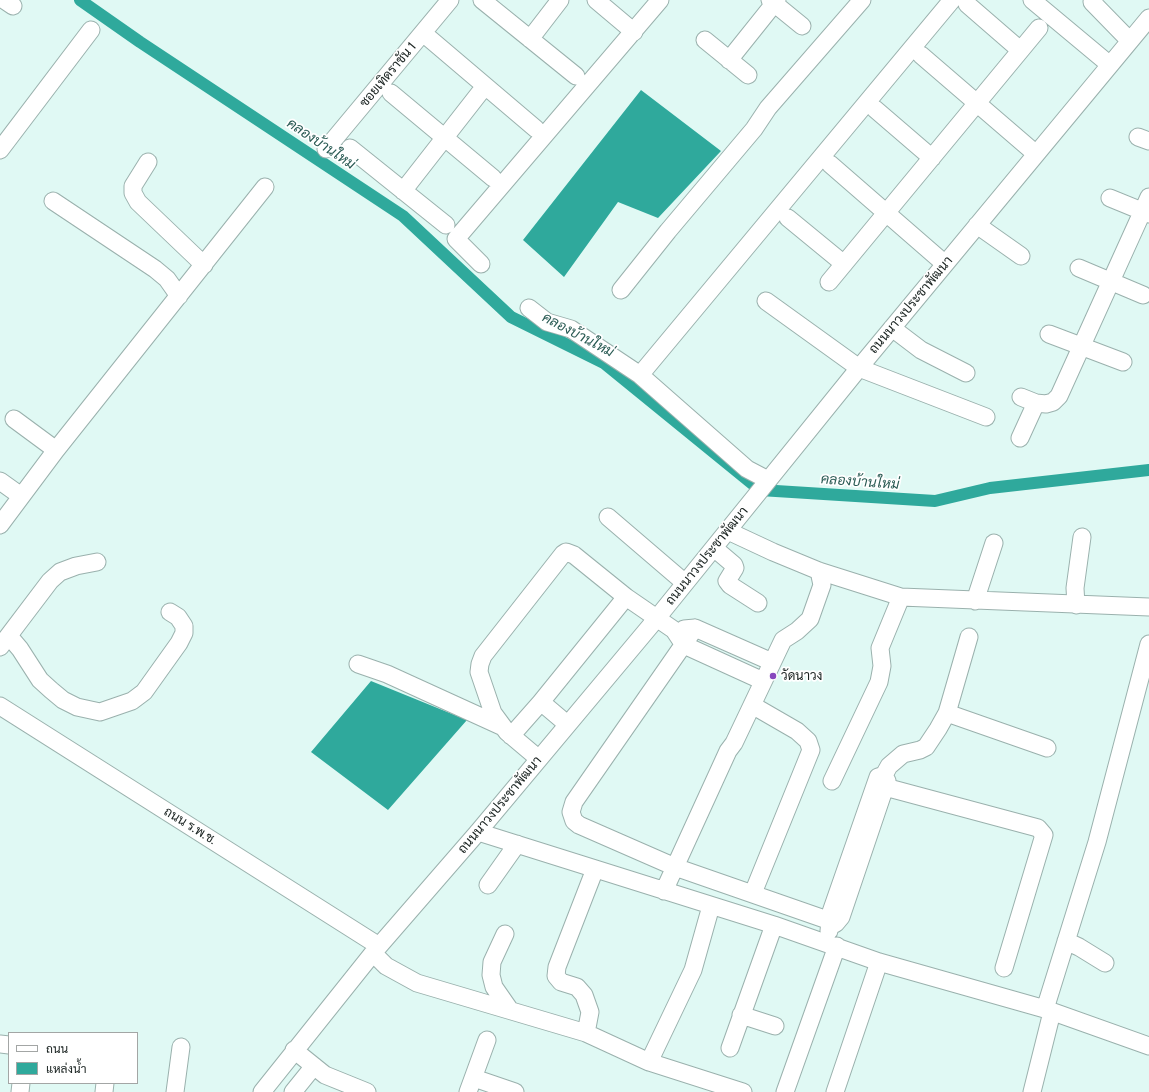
<!DOCTYPE html>
<html>
<head>
<meta charset="utf-8">
<style>
	body { margin:0 }
	#map { position:relative; width:1149px; height:1092px; overflow:hidden; background:#e0f9f4; font-family:Cabin,Sarabun,sans-serif }
	canvas { display:block }
	.legend { position:absolute; left:8px; top:1032px; width:130px; height:52px; box-sizing:border-box; background:#fff; border:1px solid #a3a6a5; margin:0; padding:5px 7px; list-style:none; font-size:12px; color:#18211f }
	.legend li { display:flex; align-items:center; gap:8px; height:20px }
	.legend b { width:20px; border:1px solid #a3a6a5 }
</style>
</head>
<body>
<div id="map">
<canvas width="1149" height="1092"></canvas>
<ul class="legend">
<li><b style="height:5px;background:#fff"></b>ถนน</li>
<li><b style="height:11px;background:#2fa99c"></b>แหล่งน้ำ</li>
</ul>
</div>
<script>
const ctx = document.querySelector('canvas').getContext('2d');
ctx.lineJoin = 'round';
function fillPath(path, color) { ctx.fillStyle = color; ctx.fill(path, 'evenodd'); }
const shape = rows => new Path2D(rows.map(r => 'M' + r).join(''));
function strokePath(path, color, width, dash) { ctx.strokeStyle = color; ctx.lineWidth = width; ctx.lineCap = dash ? 'butt' : 'round'; ctx.setLineDash(dash || []); ctx.stroke(path); }
function write(font, color, halo, rows, align = 'center') {
  ctx.font = font + ' Cabin,Sarabun,sans-serif'; ctx.lineWidth = 3.5; ctx.setLineDash([]); ctx.textBaseline = 'middle'; ctx.strokeStyle = halo; ctx.fillStyle = color; for (const [text, x, y, turn = 0] of rows) {
    ctx.save(); ctx.translate(x, y); ctx.rotate((+turn || 0) * Math.PI / 180); ctx.textAlign = isNaN(turn) ? turn : align; if (halo) ctx.strokeText(text, 0, 0); ctx.fillText(text, 0, 0); ctx.restore();
  }
}
fillPath(shape([
	[641,90,721,151,658,218,618,202,564,277,523,240],
	[371,681,467,720,388,810,311,752]
]), '#2fa99c');
strokePath(shape([
	[80,0,140,42,403,216,511,317,604,363,760,490,935,501,990,488,1149,470]
]), '#2fa99c', 12);
const minor = shape([
	[4,0,13,6],
	[482,0,576,76],
	[596,0,634,32],
	[770,0,802,26],
	[1032,0,1110,65],
	[1094,0,1092,2,1130,41],
	[967,4,1020,50],
	[423,33,536,129],
	[530,39,560,0],
	[705,40,748,75],
	[921,55,1036,154],
	[729,60,777,0],
	[391,93,493,178],
	[875,109,932,158],
	[1138,137,1149,141],
	[350,148,446,225],
	[326,149,450,0],
	[0,150,91,30],
	[148,162,133,186,133,193,138,202,204,265],
	[830,164,945,264],
	[403,191,485,86],
	[1110,198,1149,214],
	[53,201,155,269,167,279,179,296],
	[788,218,844,264],
	[977,225,1021,256],
	[481,264,456,239,660,0],
	[1079,268,1143,295],
	[829,282,1039,28],
	[621,290,668,231,754,129,768,108,862,0],
	[766,301,859,368,986,417],
	[529,308,547,322,571,329,640,375,747,469,768,480],
	[892,328,921,350,966,373],
	[1049,334,1123,362],
	[640,375,952,0],
	[1021,397,1036,403,1046,404,1053,402,1059,396,1149,197],
	[14,419,56,450],
	[1020,438,1036,403],
	[0,481,21,496],
	[608,517,685,583],
	[0,525,56,450,265,187],
	[728,531,773,552,819,571,901,597,1149,607],
	[714,548,734,565,735,568,727,581,730,585,758,603],
	[975,601,994,543],
	[1076,605,1075,588,1082,537],
	[695,628,574,802,571,812,574,821,579,825,675,867,836,923],
	[684,629,695,628,772,662],
	[9,636,20,649,40,680,51,690,63,700,77,707,100,712,132,701,144,692,179,643,184,633,184,626,178,617,170,612],
	[0,647,50,581,60,572,76,566,97,562],
	[358,664,387,674,501,726],
	[752,705,797,731,808,741,811,750,753,893],
	[0,706,379,946],
	[947,713,1047,748],
	[567,724,541,702,626,597],
	[511,736,541,702],
	[539,759,507,732,493,713,479,672,480,664,483,656,563,554,566,552,574,555,626,597,674,630,684,645,763,681],
	[884,775,889,766,903,754,920,750,926,747,938,729,947,713,969,637],
	[832,781,879,682,882,666,880,648,901,597],
	[885,787,1038,828,1044,835,1004,968],
	[478,832,774,925,879,962,1045,1009,1149,1046],
	[488,885,517,844],
	[664,891,728,751,734,743,783,640,797,631,810,619,822,585,819,571],
	[829,931,831,912,878,777,884,775,887,781,841,917,836,923,831,926],
	[505,934,492,962,491,975,494,987,510,1010],
	[1066,941,1079,947,1105,963],
	[373,953,386,966,417,983,586,1033,649,1062,693,970,711,906],
	[1045,1009,1097,842,1149,644],
	[741,1015,775,1026],
	[586,1033,590,1012,584,995,577,987,561,982,556,976,557,967,595,869],
	[0,1044,9,1045],
	[730,1048,774,925],
	[294,1050,325,1075,367,1092],
	[649,1062,743,1092],
	[474,1078,515,1092],
	[20,1092,21,1083],
	[104,1092,105,1083],
	[175,1092,181,1047],
	[262,1092,373,953,478,832,657,618,859,368,1149,18],
	[293,1092,314,1066],
	[468,1092,487,1040],
	[785,1092,837,946],
	[835,1092,879,962],
	[1032,1092,1052,1012]
]);
strokePath(minor, '#9ab1ad', 19);
strokePath(minor, '#fff', 17);
for (const [x, y, r, color] of [
	[773,676,4,"#8748be"]
]) { const dot = new Path2D(); dot.arc(x, y, r, 0, 2 * Math.PI); ctx.fillStyle = color; ctx.fill(dot); strokePath(dot, '#fff', 1.5); }
write('13px', '#18211f', '#fff', [
	["ซอยเทิดราชัน 1",388,75,-50],
	["ถนนนาวงประชาพัฒนา",911,305,-50],
	["ถนนนาวงประชาพัฒนา",707,556,-51],
	["ถนนนาวงประชาพัฒนา",500,805,-50],
	["ถนน ร.พ.ช.",190,826,32]
]);
write('13px', '#18211f', '#fff', [
	["วัดนาวง",781,676]
], 'left');
write('italic 14px', '#2a5b54', '#fff', [
	["คลองบ้านใหม่",321,144,34],
	["คลองบ้านใหม่",578,335,28],
	["คลองบ้านใหม่",860,482,4]
]);
</script>
</body>
</html>
